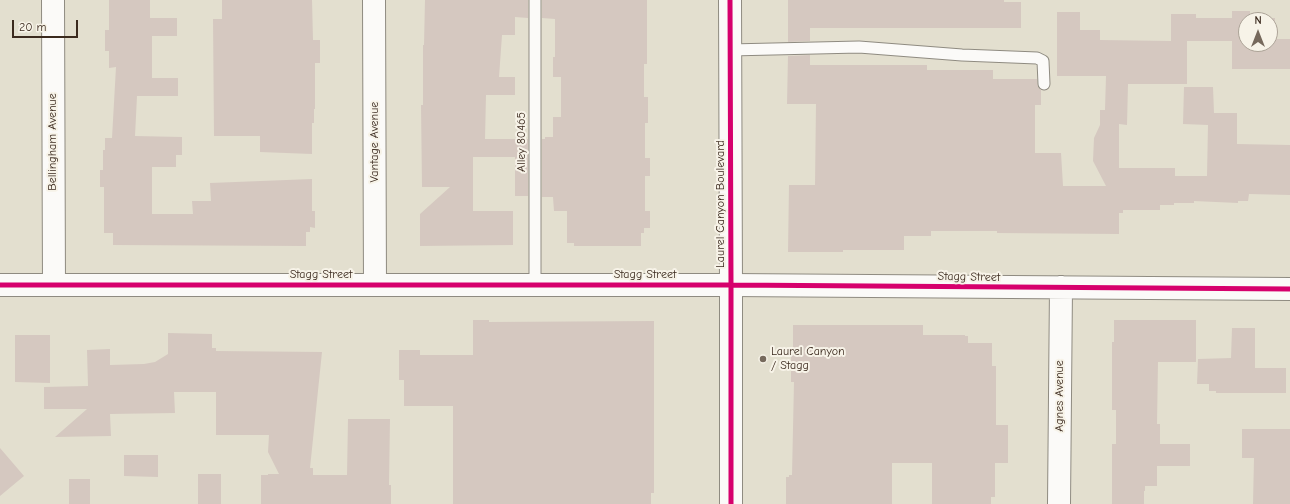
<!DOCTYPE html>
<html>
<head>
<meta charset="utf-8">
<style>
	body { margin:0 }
	#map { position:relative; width:1290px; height:504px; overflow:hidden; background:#e3dfcf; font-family:"Comic Neue",sans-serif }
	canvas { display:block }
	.north { position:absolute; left:1238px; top:12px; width:40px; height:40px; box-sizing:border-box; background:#f7f3e8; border:1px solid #aca397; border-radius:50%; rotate:0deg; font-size:11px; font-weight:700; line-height:16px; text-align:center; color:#3b2a1e }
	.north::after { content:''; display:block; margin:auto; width:14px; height:18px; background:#76695c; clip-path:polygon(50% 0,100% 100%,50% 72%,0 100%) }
	.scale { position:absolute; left:12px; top:20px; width:66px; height:18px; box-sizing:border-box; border:2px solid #3b2a1e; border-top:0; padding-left:5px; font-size:12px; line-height:14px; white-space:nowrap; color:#3b2a1e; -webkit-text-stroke:3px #f7f3e8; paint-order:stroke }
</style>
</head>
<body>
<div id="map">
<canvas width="1290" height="504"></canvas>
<div class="north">N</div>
<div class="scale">20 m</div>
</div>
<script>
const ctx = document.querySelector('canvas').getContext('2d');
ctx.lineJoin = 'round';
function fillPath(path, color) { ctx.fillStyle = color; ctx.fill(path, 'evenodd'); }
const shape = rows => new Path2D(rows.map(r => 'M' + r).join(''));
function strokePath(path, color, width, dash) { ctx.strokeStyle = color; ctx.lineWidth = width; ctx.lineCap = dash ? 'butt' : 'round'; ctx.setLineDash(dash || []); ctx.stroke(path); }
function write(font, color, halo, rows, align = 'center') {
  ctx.font = font + ' "Comic Neue",sans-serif'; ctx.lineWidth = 4; ctx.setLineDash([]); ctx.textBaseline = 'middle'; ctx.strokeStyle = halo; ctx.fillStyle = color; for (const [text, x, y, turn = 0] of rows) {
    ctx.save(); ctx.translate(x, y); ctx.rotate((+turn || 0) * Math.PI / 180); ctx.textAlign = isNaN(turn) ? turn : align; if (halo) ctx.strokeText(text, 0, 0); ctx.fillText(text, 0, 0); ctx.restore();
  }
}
fillPath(shape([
	[109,0,150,0,150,18,177,18,177,36,152,36,152,78,178,78,178,96,137,96,135,136,182,137,182,155,176,155,176,167,152,167,152,214,193,214,192,201,211,201,210,183,312,179,312,211,315,211,315,228,310,227,310,232,306,232,306,246,113,245,113,233,104,233,104,187,100,187,100,170,103,170,103,150,105,150,105,138,112,138,116,67,109,68,109,51,105,51,105,30,109,30],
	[222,0,312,0,313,40,320,40,320,63,315,63,315,109,314,109,314,123,312,123,312,154,260,152,260,136,214,136,213,19,222,19],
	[425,0,528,0,528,18,515,17,515,35,502,35,499,77,515,77,515,95,486,95,485,139,528,139,528,196,515,196,515,157,473,157,473,211,513,211,513,245,420,246,420,214,450,187,422,187,421,105,423,105,423,45,424,45],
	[542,0,647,0,647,64,644,64,644,97,648,97,648,123,645,123,645,158,650,158,650,176,645,176,645,211,650,211,650,228,644,228,644,233,641,233,641,246,574,246,574,243,567,243,567,211,554,211,553,197,542,197,542,139,545,139,545,137,553,137,553,117,561,117,561,77,553,77,553,57,555,57,555,19,542,18],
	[788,0,1004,0,1004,2,1021,2,1021,28,810,28,810,41,788,42],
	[1232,11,1250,11,1250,18,1275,18,1274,39,1290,39,1290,69,1232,69,1232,41,1187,41,1187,84,1128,84,1127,125,1119,124,1119,168,1175,168,1175,176,1207,176,1208,125,1183,124,1184,87,1213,87,1214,113,1237,113,1237,144,1290,145,1290,195,1249,194,1248,201,1238,201,1238,203,1194,201,1194,203,1174,203,1174,205,1160,205,1160,210,1123,210,1123,213,1119,213,1119,234,997,233,997,231,931,231,931,236,904,236,904,250,843,250,843,252,788,252,789,185,815,185,816,104,787,104,788,56,810,55,810,65,927,65,927,70,993,70,993,79,1037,79,1038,87,1041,90,1041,105,1035,105,1035,153,1061,153,1063,186,1106,186,1093,161,1094,138,1100,125,1100,110,1105,110,1106,76,1057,76,1057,12,1080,12,1080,30,1100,30,1100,40,1171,41,1171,14,1196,14,1196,18,1232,18],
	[1246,20,1270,20,1270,44,1246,44],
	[473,320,489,320,489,322,654,321,654,493,651,493,651,504,453,504,453,406,404,406,404,380,399,380,399,350,420,350,420,355,473,355],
	[1114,320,1196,320,1196,362,1158,362,1157,424,1160,424,1160,444,1190,444,1190,466,1157,466,1157,486,1145,486,1145,491,1144,491,1144,504,1112,504,1112,444,1116,444,1116,410,1112,410,1112,342,1114,342],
	[793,325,923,325,923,335,965,335,965,336,968,336,968,343,992,343,992,366,996,366,996,425,1008,425,1008,463,995,463,995,497,991,497,991,504,932,504,932,463,892,463,892,504,786,504,786,477,789,477,789,475,792,475,794,382,791,382,791,355,793,355],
	[1232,328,1255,328,1255,368,1286,368,1286,393,1216,393,1216,391,1209,391,1209,384,1197,384,1198,359,1231,358],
	[168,333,212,334,212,348,216,348,216,351,322,352,310,468,313,468,313,475,347,475,348,419,390,419,389,485,391,485,391,504,261,504,261,475,268,475,268,474,279,474,268,452,269,435,216,435,216,392,174,392,175,413,110,414,111,436,55,437,87,409,44,409,44,387,88,386,87,350,110,349,110,365,144,364,155,362,168,354],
	[15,335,50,335,50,383,15,382],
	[1242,429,1290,429,1290,504,1253,504,1254,458,1242,458],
	[0,448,24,476,0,496],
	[124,455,158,455,158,477,124,476],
	[198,474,221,474,221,504,198,504],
	[69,479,90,479,90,504,69,504]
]), '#d5c8c0');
const service = shape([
	[535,0,535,285],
	[730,50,859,47,962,55,1037,58,1043,61,1044,84]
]);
const minor = shape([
	[53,0,54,285],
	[374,0,375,285],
	[0,285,731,285,1290,289],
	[1059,504,1061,287]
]);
const primary = shape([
	[730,0,731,285,731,504]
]);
strokePath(service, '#8f8b81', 13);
strokePath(minor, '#8f8b81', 24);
strokePath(primary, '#8f8b81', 24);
strokePath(service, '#fbfaf8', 11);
strokePath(minor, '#fbfaf8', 22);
strokePath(primary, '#fbfaf8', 22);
strokePath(shape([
	[730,0,731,285,731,504],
	[0,285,731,285,1290,289]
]), '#d6006c', 5);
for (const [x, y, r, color] of [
	[763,359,4,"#76695c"]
]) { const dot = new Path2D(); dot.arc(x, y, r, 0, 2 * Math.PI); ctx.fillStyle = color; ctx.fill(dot); strokePath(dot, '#f7f3e8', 1.5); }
write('12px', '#3b2a1e', '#f7f3e8', [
	["Bellingham Avenue",53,142,-90],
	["Vantage Avenue",375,142,-90],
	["Alley 80465",522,142,-90],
	["Laurel Canyon Boulevard",721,204,-90],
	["Stagg Street",321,275],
	["Stagg Street",645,275],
	["Stagg Street",969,277,1],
	["Agnes Avenue",1060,396,-90]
]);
write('12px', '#3b2a1e', '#f7f3e8', [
	["Laurel Canyon",771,352],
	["/ Stagg",771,366]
], 'left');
</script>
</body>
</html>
